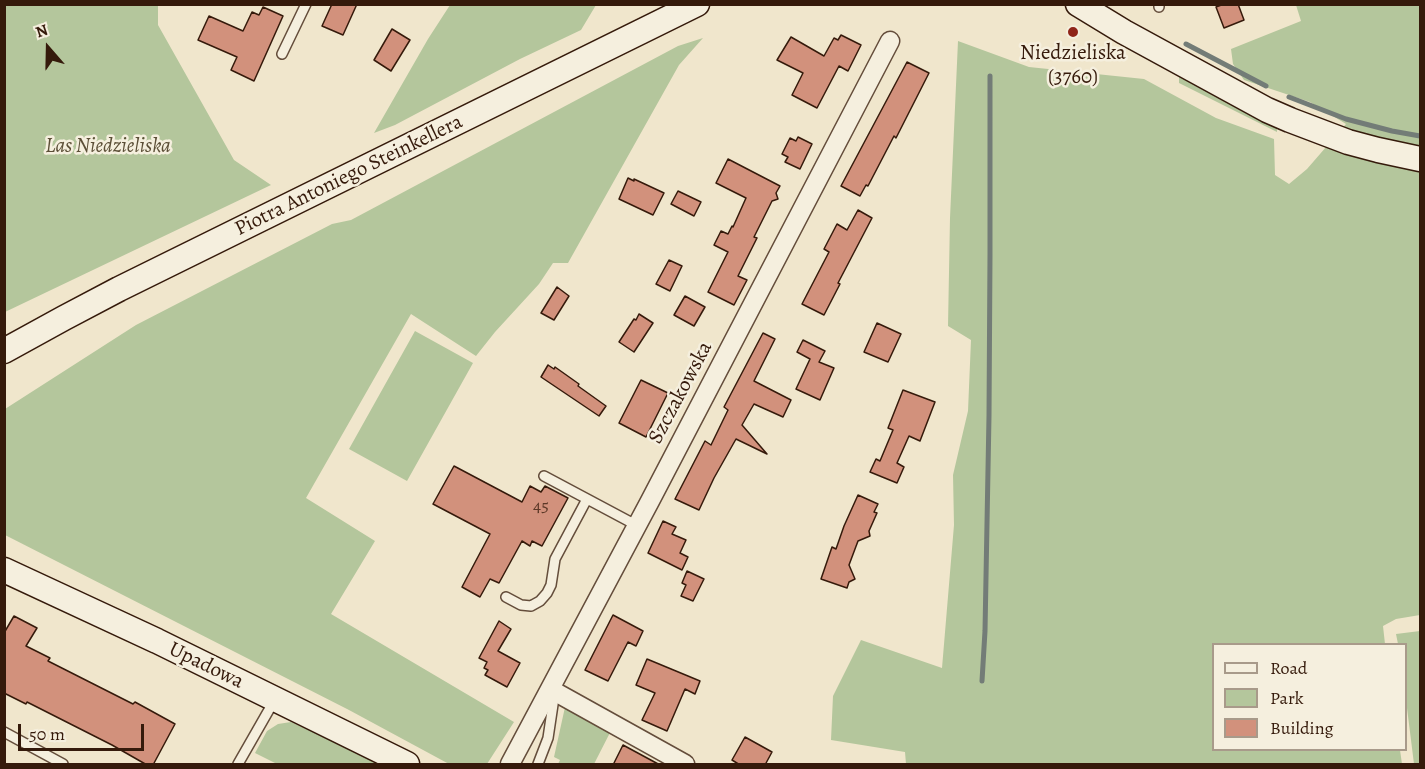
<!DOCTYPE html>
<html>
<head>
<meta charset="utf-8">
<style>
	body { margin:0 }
	#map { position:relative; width:1425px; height:769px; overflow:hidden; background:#f0e6cc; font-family:Alegreya,serif }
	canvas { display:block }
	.frame { position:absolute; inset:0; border:6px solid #351a0b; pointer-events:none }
	.legend { position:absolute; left:1212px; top:643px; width:195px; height:108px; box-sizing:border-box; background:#f5efde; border:2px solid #a89a8a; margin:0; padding:8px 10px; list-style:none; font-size:18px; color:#351a0b }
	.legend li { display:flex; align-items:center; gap:12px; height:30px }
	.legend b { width:30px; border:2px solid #a89a8a }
	.north { position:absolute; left:18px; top:18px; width:60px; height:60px; -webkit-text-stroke:4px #f5efde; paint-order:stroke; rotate:340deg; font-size:16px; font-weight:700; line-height:24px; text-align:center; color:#351a0b }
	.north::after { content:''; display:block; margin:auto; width:21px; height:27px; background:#351a0b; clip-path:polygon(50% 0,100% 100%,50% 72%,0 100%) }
	.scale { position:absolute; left:18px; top:724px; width:126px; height:27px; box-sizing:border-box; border:3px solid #351a0b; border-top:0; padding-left:8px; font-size:18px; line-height:21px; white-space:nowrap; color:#351a0b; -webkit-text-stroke:4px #f5efde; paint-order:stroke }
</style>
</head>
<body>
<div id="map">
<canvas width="1425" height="769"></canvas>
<div class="frame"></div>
<ul class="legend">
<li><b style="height:8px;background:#f5efde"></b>Road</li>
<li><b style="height:16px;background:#b4c69c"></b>Park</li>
<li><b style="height:16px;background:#d2917c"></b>Building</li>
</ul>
<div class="north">N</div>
<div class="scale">50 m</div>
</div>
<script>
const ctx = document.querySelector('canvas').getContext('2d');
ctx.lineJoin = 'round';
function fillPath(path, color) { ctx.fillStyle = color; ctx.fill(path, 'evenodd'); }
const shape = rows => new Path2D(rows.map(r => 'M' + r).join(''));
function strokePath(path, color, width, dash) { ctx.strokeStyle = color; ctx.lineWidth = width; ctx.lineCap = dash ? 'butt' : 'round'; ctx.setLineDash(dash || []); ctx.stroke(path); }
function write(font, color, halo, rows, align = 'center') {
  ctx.font = font + ' Alegreya,serif'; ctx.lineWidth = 5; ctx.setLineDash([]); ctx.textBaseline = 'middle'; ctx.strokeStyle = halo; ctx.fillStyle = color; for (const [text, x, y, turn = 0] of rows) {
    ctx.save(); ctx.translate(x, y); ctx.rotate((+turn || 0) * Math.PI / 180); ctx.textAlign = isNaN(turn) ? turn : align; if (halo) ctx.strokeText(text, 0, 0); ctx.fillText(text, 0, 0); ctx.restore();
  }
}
fillPath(shape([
	[5,4,158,5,158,25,234,160,271,185,5,312],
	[450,5,596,5,581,30,520,59,395,125,374,133,428,39],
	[1296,5,1420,5,1420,615,1396,619,1383,626,1385,644,1214,644,1214,750,1400,750,1402,764,906,764,905,752,831,740,833,696,861,640,942,668,954,525,953,475,968,411,971,340,948,326,950,218,958,41,1029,67,1144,79,1216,118,1274,139,1275,175,1289,184,1307,169,1346,124,1310,102,1244,80,1233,64,1231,49,1301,21],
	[703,38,679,65,568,263,553,263,539,284,495,332,476,356,411,314,306,498,375,541,331,614,514,722,487,764,449,764,349,710,5,535,5,409,136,325,332,224,351,220,678,46],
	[1179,75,1277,127,1277,132,1179,83],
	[415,331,473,363,407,481,349,449],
	[1420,631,1420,764,1414,764,1406,700,1406,644,1398,644,1396,634],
	[569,689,617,719,594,764,558,764,560,760,554,757],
	[291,722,382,764,277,764,255,753,267,731,278,724]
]), '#b4c69c');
strokePath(shape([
	[1186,44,1266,86],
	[1289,97,1346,119,1392,131,1420,136],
	[982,681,985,631,989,416,990,254,990,76]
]), '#737c77', 5);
const building = shape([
	[332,4,357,4,343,35,322,26,332,4],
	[1224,4,1238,4,1244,20,1224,28,1216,7,1224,4],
	[263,7,283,16,254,81,231,70,237,57,198,40,209,16,243,31,252,12,259,15,263,7],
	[392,29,410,40,391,71,374,60,392,29],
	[841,35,861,45,848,71,839,66,817,108,792,95,803,73,777,60,791,37,824,56,834,38,838,40,841,35],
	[907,62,929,73,896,138,894,136,868,186,866,185,860,196,841,186,907,62],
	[798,137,812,144,800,169,785,162,788,157,782,154,790,138,796,141,798,137],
	[728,159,780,186,776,193,778,199,772,201,754,237,757,238,738,276,747,280,734,305,708,292,728,252,714,245,721,231,728,234,732,226,733,227,746,198,716,183,728,159],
	[628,178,634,181,634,179,664,193,653,215,619,199,628,178],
	[678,191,701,202,694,216,671,204,678,191],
	[858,210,872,218,838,283,840,284,824,315,802,304,829,252,824,249,837,224,847,230,858,210],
	[669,260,682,266,670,291,656,284,669,260],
	[557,287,569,296,554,320,541,313,557,287],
	[685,296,705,307,694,326,674,315,685,296],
	[639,314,653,323,634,352,619,342,634,319,636,320,639,314],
	[877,323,901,334,888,362,864,352,877,323],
	[763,333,775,339,754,381,791,400,783,417,754,404,742,425,767,454,736,439,714,478,699,510,675,499,705,441,711,445,728,410,724,407,763,333],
	[803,340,825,351,819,362,834,368,820,400,796,389,810,359,797,352,803,340],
	[548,365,554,369,555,367,579,384,578,386,606,406,599,416,541,377,548,365],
	[641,380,668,393,646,437,619,423,641,380],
	[903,390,935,402,920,441,909,436,897,463,904,467,897,483,870,472,876,459,880,461,893,430,888,428,903,390],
	[454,466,522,502,530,486,541,492,545,486,568,498,542,546,532,541,530,546,522,541,499,583,490,579,480,597,462,587,490,534,433,504,454,466],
	[858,495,878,504,874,512,877,513,869,531,870,536,858,541,849,565,855,579,849,582,847,588,821,579,832,547,836,549,844,526,858,495],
	[663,521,676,527,672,534,686,540,680,553,688,557,682,570,648,553,663,521],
	[687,571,704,579,693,601,681,596,686,585,682,583,687,571],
	[613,615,643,631,636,646,628,642,608,681,585,670,613,615],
	[14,616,37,628,26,646,50,658,48,661,133,704,135,702,175,724,153,765,147,765,112,745,27,702,26,704,4,693,4,633,14,616],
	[499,621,511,629,498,651,520,663,507,687,485,675,488,670,484,668,487,662,479,658,499,621],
	[647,659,700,681,695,694,685,689,667,731,642,720,655,693,636,685,647,659],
	[745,737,772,752,765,765,740,765,732,760,745,737],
	[623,745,660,765,613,765,623,745]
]);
fillPath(building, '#d2917c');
strokePath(building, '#351a0b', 1.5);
const lane = shape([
	[1159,4,1159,7],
	[282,54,306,4],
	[544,476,636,525],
	[506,597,521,605,531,606,540,601,547,593,551,585,555,559,587,499],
	[4,732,63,764],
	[238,764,274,701],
	[538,764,548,738,555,691]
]);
const street = shape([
	[550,689,685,764],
	[510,764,650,501,890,41]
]);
const secondary = shape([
	[1078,4,1124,32,1267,110,1290,120,1348,142,1378,150,1420,159],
	[4,351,64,318,119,289,697,4],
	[4,570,157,641,407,764]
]);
strokePath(lane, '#644d3b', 12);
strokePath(street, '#644d3b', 21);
strokePath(secondary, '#351a0b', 27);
strokePath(lane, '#f5efde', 9);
strokePath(street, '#f5efde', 18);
strokePath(secondary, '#f5efde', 24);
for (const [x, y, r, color] of [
	[1073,32,6,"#8f2418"]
]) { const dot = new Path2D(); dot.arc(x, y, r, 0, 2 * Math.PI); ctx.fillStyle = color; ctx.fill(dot); strokePath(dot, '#f5efde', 2); }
write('18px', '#5c3827', null, [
	["45",541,507]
]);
write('21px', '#351a0b', '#f5efde', [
	["Niedzieliska",1073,54],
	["(3760)",1073,78]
]);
write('italic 21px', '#5b4e36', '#f5efde', [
	["Las Niedzieliska",108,147]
]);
write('21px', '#351a0b', '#f5efde', [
	["Piotra Antoniego Steinkellera",349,176,-26],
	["Szczakowska",681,393,-62],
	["Upadowa",206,666,26]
]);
</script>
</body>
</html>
